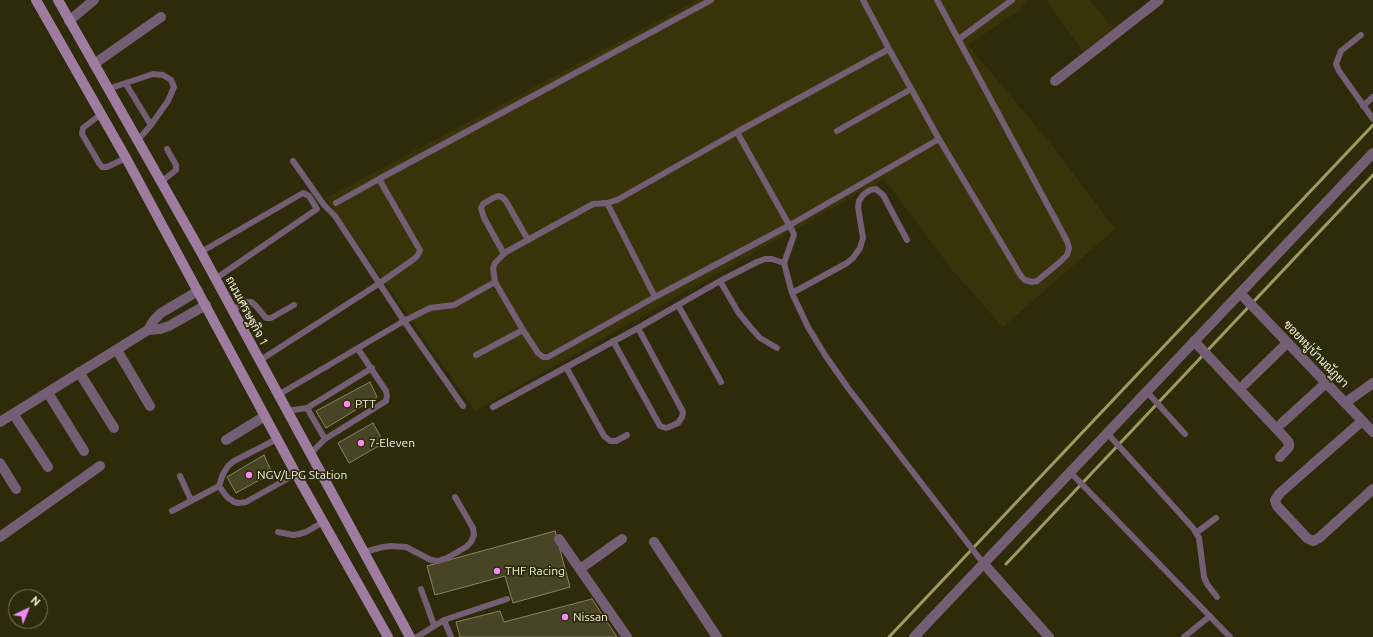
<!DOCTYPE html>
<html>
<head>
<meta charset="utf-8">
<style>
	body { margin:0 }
	#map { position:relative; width:1373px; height:637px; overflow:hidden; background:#2d2b0a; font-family:Ubuntu,sans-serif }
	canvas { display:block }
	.north { position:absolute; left:8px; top:589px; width:40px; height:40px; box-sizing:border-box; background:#2d2b0a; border:1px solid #7b7a5e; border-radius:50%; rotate:43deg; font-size:11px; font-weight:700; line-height:16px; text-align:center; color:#f0f0dd }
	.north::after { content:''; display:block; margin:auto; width:14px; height:18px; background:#f08bf5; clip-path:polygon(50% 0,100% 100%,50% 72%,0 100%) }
</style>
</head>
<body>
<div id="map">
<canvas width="1373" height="637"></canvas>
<div class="north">N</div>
</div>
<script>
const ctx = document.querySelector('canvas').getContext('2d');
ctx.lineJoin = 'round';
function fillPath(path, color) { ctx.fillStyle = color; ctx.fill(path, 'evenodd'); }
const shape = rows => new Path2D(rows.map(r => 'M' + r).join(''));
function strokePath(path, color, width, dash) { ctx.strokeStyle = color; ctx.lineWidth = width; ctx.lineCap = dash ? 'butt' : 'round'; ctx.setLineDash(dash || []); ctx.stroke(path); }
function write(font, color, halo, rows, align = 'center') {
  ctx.font = font + ' Ubuntu,Sarabun,sans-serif'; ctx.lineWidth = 3.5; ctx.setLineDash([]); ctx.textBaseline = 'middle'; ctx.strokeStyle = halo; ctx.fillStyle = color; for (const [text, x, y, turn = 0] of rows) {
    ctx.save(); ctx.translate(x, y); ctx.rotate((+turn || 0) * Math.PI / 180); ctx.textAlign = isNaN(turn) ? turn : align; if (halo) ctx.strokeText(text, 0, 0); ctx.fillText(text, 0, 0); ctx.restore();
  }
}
fillPath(shape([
	[697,0,1028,0,1020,10,968,45,1046,138,1115,229,1003,327,953,271,884,179,475,411,326,198],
	[1046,0,1090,0,1113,29,1083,52]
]), '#37340a');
strokePath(shape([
	[1006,564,1373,175],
	[889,637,1373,125]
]), '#9e9b61', 3);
const building = shape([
	[370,382,377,397,326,428,316,411,370,382],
	[373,423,384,443,349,463,338,443,373,423],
	[264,455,272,473,236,493,227,477,264,455],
	[555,531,570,587,513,603,505,576,435,595,427,566,555,531],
	[592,599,617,637,460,637,456,622,500,611,504,622,592,599]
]);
fillPath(building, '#474525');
strokePath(building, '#868462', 1);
strokePath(shape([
	[863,0,889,49,737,132,793,232,794,235,784,263,792,293,808,327,825,355,848,388,983,563],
	[1361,35,1341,51,1336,64,1339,71,1373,119],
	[959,39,1012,0],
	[889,49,939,139,1021,276,1025,280,1032,282,1037,281,1060,262,1067,255,1069,248,1067,241,937,0],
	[126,84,151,125],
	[108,89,153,74,163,75,171,80,174,87,168,101,151,125,137,141],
	[1363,106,1373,97],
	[101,114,83,128,82,134,99,163,102,167,107,167,126,158],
	[837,131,911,89],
	[161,182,176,170,176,165,167,149],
	[336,203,379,179],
	[607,203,655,297,790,225,939,139],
	[201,252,303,193,309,196,317,209,215,279],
	[504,254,484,218,481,208,483,204,493,198,498,196,502,197,506,201,528,240],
	[720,281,738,312,751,328,760,338,777,348],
	[495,282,493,268,495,263,506,252,593,204,607,203,617,200,737,132],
	[792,293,847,263,853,258,860,248,863,238,858,207,859,201,863,195,870,190,876,189,883,195,907,240],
	[678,305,721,382],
	[232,310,247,302,251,302,255,305,266,318,271,318,294,305],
	[613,341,660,426,666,428,669,427,678,423,682,417,683,412,638,328],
	[476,355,523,330],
	[259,361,380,283,414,259,418,255,420,250,417,245,379,179,711,0],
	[566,367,604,436,610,441,616,441,627,435],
	[1147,392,1185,434],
	[278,395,404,321,335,216,324,205,293,161],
	[463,406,404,321,430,308,454,305,495,282,523,330,538,353,543,357,548,357,655,297],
	[493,407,638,328,720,281,757,262,765,259,772,259,784,263],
	[307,408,372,368],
	[286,411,307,408,325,439,310,454],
	[1108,434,1193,528,1199,538,1204,577,1207,584,1217,597],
	[277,439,234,461,228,466,223,474,219,486,227,497,234,502,239,503,246,502,296,474],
	[325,439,386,401,387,396,386,391,358,349],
	[1071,473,1230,637],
	[180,476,191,500],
	[172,511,219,486],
	[278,532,293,535,299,534,306,532,323,522],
	[1196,533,1216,518],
	[364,552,383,547,391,546,406,547,431,560,438,561,447,558,466,547,471,542,474,535,473,528,455,497],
	[421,589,434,625],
	[444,620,451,637],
	[417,637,444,620,507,599],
	[1184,637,1210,616]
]), '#745e74', 6);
strokePath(shape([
	[69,21,94,0],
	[94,64,161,17],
	[1055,81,1159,0],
	[1240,293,1373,432],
	[148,330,160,329,169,326,206,305],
	[1194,341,1286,439,1289,443,1289,447,1280,457],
	[117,350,150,406],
	[79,372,114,428],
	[1245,384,1287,343],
	[48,393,84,451],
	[1345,403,1373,383],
	[14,415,48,467],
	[1362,421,1280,493,1275,500,1277,506,1307,538,1313,541,1319,538,1373,489],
	[0,422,148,330,154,320,161,313,198,291],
	[1282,423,1326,383],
	[226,440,265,416],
	[0,463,16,489],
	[0,537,100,466],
	[559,539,627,637],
	[654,542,717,637],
	[983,563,1049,637],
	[580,569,622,539],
	[914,637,1373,153]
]), '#745e74', 10);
strokePath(shape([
	[36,0,126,158,296,474,388,637],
	[58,0,201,252,410,637]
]), '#9e7c9f', 10);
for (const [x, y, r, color] of [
	[347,404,4,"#f08bf5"],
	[361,443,4,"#f08bf5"],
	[249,475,4,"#f08bf5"],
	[497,571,4,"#f08bf5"],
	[565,617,4,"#f08bf5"]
]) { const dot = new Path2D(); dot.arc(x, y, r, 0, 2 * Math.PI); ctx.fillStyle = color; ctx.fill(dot); strokePath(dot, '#2d2b0a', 1.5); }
write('12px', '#f0f0dd', '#2d2b0a', [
	["ถนนเศรษฐกิจ 1",247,311,62],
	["ซอยหมู่บ้านณัฏยา",1316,354,46]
]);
write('12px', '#f0f0dd', '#2d2b0a', [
	["PTT",355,404],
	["7-Eleven",369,443],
	["NGV/LPG Station",257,475],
	["THF Racing",505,571],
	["Nissan",573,617]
], 'left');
</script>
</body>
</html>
